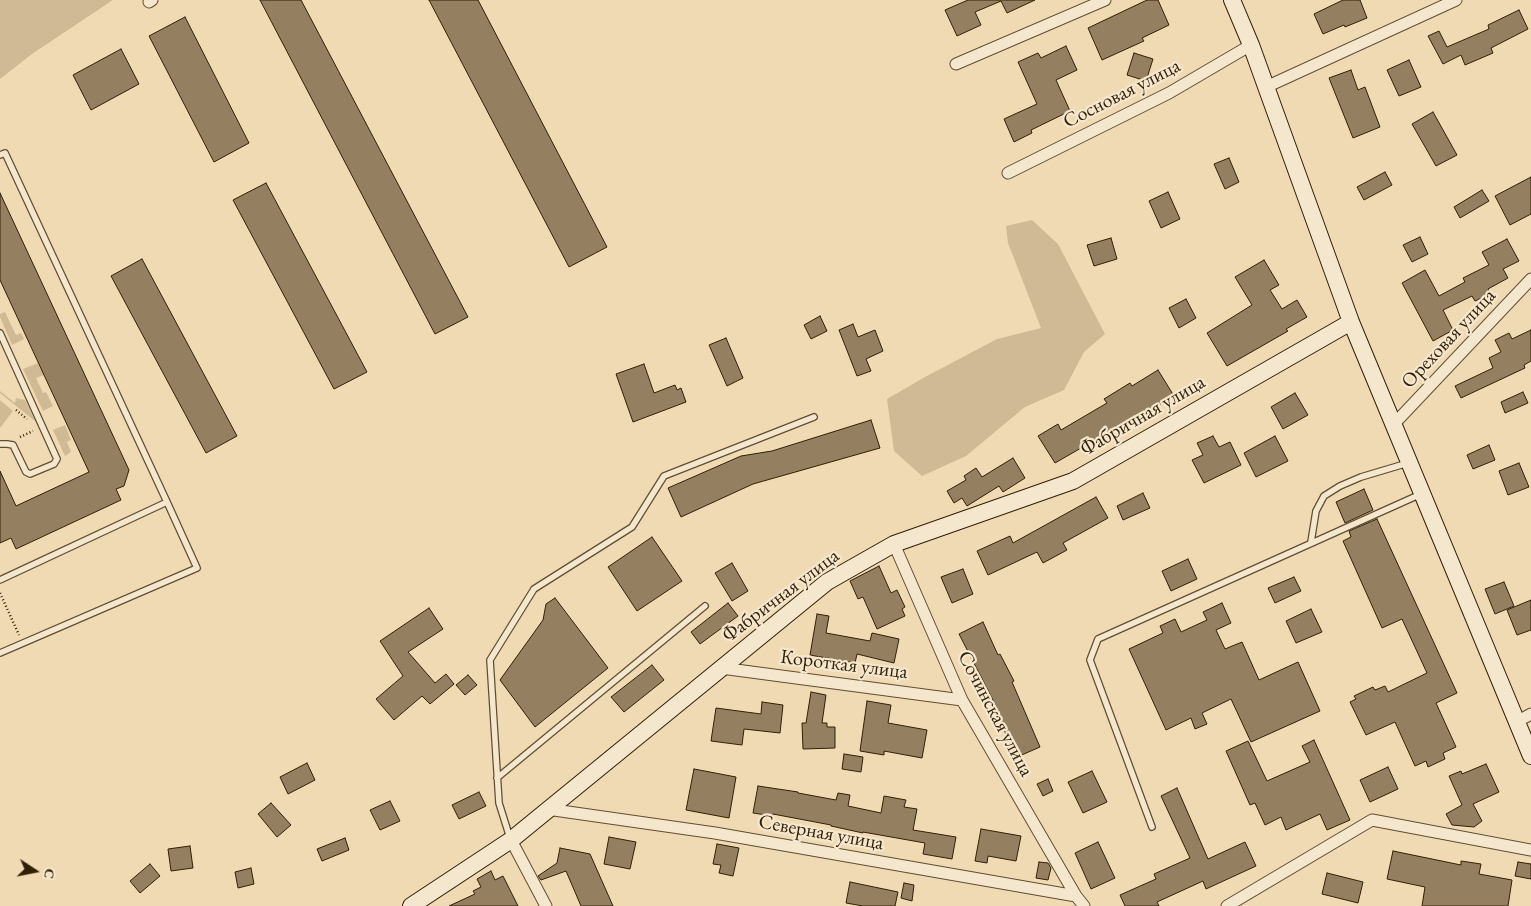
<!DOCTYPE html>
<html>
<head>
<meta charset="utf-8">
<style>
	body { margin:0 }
	#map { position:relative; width:1531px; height:906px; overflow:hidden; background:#f0dab4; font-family:"EB Garamond",serif }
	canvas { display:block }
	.north { position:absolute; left:10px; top:846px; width:50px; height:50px; -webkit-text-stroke:4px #f5e7ce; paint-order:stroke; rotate:101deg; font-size:14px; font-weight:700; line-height:20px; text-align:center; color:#311f05 }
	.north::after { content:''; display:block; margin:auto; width:18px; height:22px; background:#311f05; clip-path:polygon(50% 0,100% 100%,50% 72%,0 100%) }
</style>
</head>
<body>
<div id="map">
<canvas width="1531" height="906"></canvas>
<div class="north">С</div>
</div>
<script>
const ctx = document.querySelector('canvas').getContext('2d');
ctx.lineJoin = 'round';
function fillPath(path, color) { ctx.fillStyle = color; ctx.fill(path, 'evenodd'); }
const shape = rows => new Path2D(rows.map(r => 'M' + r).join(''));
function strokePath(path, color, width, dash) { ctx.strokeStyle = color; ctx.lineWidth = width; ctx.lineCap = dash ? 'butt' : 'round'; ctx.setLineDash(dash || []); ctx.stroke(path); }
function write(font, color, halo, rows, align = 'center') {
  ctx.font = font + ' "EB Garamond",serif'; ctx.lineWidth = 4.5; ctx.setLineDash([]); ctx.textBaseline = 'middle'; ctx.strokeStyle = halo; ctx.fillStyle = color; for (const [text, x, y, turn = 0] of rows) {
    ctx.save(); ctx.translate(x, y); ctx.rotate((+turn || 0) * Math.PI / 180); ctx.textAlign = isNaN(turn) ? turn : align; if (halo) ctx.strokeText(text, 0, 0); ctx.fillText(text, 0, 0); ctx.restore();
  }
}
fillPath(shape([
	[0,0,113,0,32,54,0,79],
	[1032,220,1058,244,1105,334,1084,352,1064,390,1025,407,966,456,922,476,894,451,887,399,925,377,997,339,1041,328,1008,243,1006,226],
	[5,312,16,335,21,333,24,339,12,345,0,317,0,314],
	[38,363,44,375,36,378,43,393,46,392,53,406,43,411,23,369],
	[0,391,15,403,16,398,25,400,36,422,0,393],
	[0,400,13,411,0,428],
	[65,425,71,440,67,442,71,452,65,456,53,430]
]), '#d0ba96');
const building = shape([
	[260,0,301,0,468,317,435,334,260,0],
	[429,0,478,0,607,247,569,267,429,0],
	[968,0,1035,0,1007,13,1001,1,975,12,981,25,957,36,945,10,968,0],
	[1147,0,1158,0,1169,25,1142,38,1144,41,1102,60,1088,28,1147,0],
	[1343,0,1360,0,1367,18,1345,27,1344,25,1323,34,1314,14,1343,0],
	[1519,10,1528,29,1491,48,1493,53,1465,65,1461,55,1443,64,1428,36,1439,31,1447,47,1489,29,1488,25,1519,10],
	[185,17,249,143,214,162,149,36,185,17],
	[1066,46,1077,70,1056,80,1070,111,1031,130,1032,133,1014,142,1004,119,1037,104,1018,62,1038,53,1041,58,1066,46],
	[121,49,139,84,91,110,73,75,121,49],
	[1134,53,1153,59,1146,81,1127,75,1134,53],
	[1409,60,1421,87,1399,96,1387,70,1409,60],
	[1351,70,1358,90,1365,87,1380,127,1353,138,1329,78,1351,70],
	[1433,112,1457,155,1436,166,1412,124,1433,112],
	[1229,158,1239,182,1225,189,1214,164,1229,158],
	[1385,172,1392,185,1364,200,1357,187,1385,172],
	[1531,177,1531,214,1510,225,1495,196,1531,177],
	[266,183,367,372,334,389,233,200,266,183],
	[1482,190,1489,201,1460,218,1454,207,1482,190],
	[1168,192,1180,219,1161,228,1149,201,1168,192],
	[0,193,129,470,124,486,116,489,121,500,16,549,11,538,0,543,0,471,16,506,89,472,0,280,0,193],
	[1420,237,1428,254,1412,262,1403,245,1420,237],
	[1111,238,1117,259,1094,266,1087,245,1111,238],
	[1507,239,1519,261,1503,269,1508,278,1488,289,1490,294,1475,301,1472,296,1443,310,1453,330,1433,341,1402,283,1425,270,1439,296,1465,282,1463,278,1489,265,1482,252,1507,239],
	[142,259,237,436,206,453,111,276,142,259],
	[1264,260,1279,285,1270,290,1282,309,1297,300,1307,317,1286,329,1288,331,1227,366,1207,333,1252,305,1235,277,1264,260],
	[1186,299,1196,318,1179,328,1169,308,1186,299],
	[820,316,827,331,811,339,804,325,820,316],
	[853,324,858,337,875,330,883,351,866,359,871,371,857,376,839,330,853,324],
	[1531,330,1531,361,1524,365,1525,368,1461,398,1455,386,1493,368,1489,358,1501,352,1495,340,1509,333,1512,339,1531,330],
	[726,338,743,378,727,386,709,345,726,338],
	[644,364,654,393,675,385,677,390,681,388,686,402,633,422,616,374,644,364],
	[1158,370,1174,396,1129,423,1128,421,1055,463,1038,436,1058,424,1061,430,1107,403,1104,399,1130,383,1132,386,1158,370],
	[1523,392,1528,403,1505,413,1501,402,1523,392],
	[1295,393,1308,415,1283,429,1271,407,1295,393],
	[871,420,880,448,753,484,681,517,668,488,741,456,772,451,871,420],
	[1213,436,1219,447,1230,442,1241,465,1204,483,1192,460,1203,455,1197,443,1213,436],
	[1275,436,1288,461,1256,477,1244,453,1275,436],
	[1489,445,1495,460,1473,469,1467,455,1489,445],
	[1013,458,1025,478,1003,492,999,486,967,506,962,498,954,503,947,491,966,480,964,476,976,468,982,477,1013,458],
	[1519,463,1529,487,1508,495,1499,471,1519,463],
	[1364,489,1373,510,1345,523,1336,502,1364,489],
	[1143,493,1150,508,1123,520,1117,506,1143,493],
	[1096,497,1108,518,1063,543,1067,550,1043,563,1037,552,988,575,977,551,1010,536,1013,543,1096,497],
	[1377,519,1457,693,1436,703,1456,747,1443,753,1445,759,1428,767,1426,761,1415,766,1395,722,1366,735,1350,702,1356,699,1354,696,1373,687,1375,690,1385,686,1388,692,1427,673,1402,619,1382,628,1343,541,1351,537,1349,531,1377,519],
	[652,537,682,581,637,611,608,567,652,537],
	[1188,559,1197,579,1171,591,1162,571,1188,559],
	[732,563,748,591,732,601,715,573,732,563],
	[879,566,891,593,897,590,905,607,902,609,905,616,877,629,863,597,858,599,850,581,879,566],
	[963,569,973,594,952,603,941,577,963,569],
	[1294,577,1301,591,1275,603,1268,588,1294,577],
	[1504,582,1514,606,1495,614,1485,589,1504,582],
	[555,598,608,668,535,727,500,680,543,620,546,604,555,598],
	[1531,600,1531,630,1517,635,1507,610,1531,600],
	[728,603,738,616,700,644,691,632,728,603],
	[1222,603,1231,623,1216,630,1225,649,1242,642,1259,680,1298,662,1320,711,1251,742,1231,699,1202,713,1207,724,1195,729,1191,718,1166,730,1129,649,1163,633,1160,626,1175,619,1181,632,1207,620,1203,612,1222,603],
	[429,608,443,629,408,652,435,683,446,674,454,684,430,704,422,696,394,720,376,699,403,676,380,641,429,608],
	[1311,609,1322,632,1296,643,1286,621,1311,609],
	[817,614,829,616,826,633,870,641,872,633,899,639,894,663,857,654,855,663,810,655,817,614],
	[983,622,998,655,1000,654,1014,681,1012,682,1040,747,1017,757,994,709,997,708,959,634,983,622],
	[652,665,664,680,624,712,611,697,652,665],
	[468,675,477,685,465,695,456,685,468,675],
	[811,692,826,695,822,723,827,723,827,727,835,727,835,748,803,749,802,723,806,723,811,692],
	[867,701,891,705,888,723,927,730,922,758,884,751,884,755,860,751,867,701],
	[762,702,783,705,780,733,744,729,742,745,711,741,716,708,761,714,762,702],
	[1314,740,1350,820,1327,830,1320,814,1286,830,1281,817,1265,825,1255,803,1250,805,1226,751,1248,741,1267,781,1310,762,1302,746,1314,740],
	[844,754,863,757,861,772,842,769,844,754],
	[307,763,315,780,288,794,280,777,307,763],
	[1486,764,1499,792,1473,804,1482,821,1474,827,1452,825,1446,814,1462,805,1449,776,1461,771,1462,774,1486,764],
	[1388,767,1398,789,1370,802,1360,780,1388,767],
	[694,769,736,777,729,818,686,810,694,769],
	[1092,771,1107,802,1083,813,1068,782,1092,771],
	[1048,779,1053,791,1043,796,1037,784,1048,779],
	[758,786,798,792,798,793,836,800,838,793,850,795,848,806,881,813,884,796,906,800,904,807,917,809,913,830,956,837,952,859,923,854,925,843,863,832,863,833,831,826,831,825,773,814,773,816,753,813,758,786],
	[1177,788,1208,859,1245,842,1256,866,1206,889,1203,881,1157,902,1159,906,1125,906,1120,895,1156,879,1154,874,1190,858,1161,796,1177,788],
	[479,792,486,806,459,819,452,805,479,792],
	[390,801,400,821,380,830,370,810,390,801],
	[271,803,291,825,277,837,258,814,271,803],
	[981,829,1021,836,1016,861,988,856,987,863,975,861,981,829],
	[609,837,636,842,630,869,604,864,609,837],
	[345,838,349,850,322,861,317,849,345,838],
	[1098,842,1115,878,1091,889,1075,853,1098,842],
	[717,844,739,848,733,876,719,873,721,865,713,864,717,844],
	[190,846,193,868,171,871,168,849,190,846],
	[560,848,590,854,613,906,581,906,566,871,541,880,538,876,557,863,560,848],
	[1393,851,1461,865,1461,861,1481,864,1479,874,1512,880,1508,906,1422,906,1425,887,1387,879,1393,851],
	[1039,862,1048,863,1051,868,1048,880,1036,878,1039,862],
	[1518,862,1531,864,1531,879,1515,876,1518,862],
	[150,864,160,876,140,893,130,881,150,864],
	[251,868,254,884,238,888,235,872,251,868],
	[491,871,495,880,503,876,518,906,449,906,475,894,473,891,481,887,477,879,491,871],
	[1327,873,1363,882,1358,903,1322,894,1327,873],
	[850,882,898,892,895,906,863,906,846,903,850,882],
	[904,883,914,885,912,901,901,898,904,883]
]);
fillPath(building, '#948060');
strokePath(building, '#311f05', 1);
const lane = shape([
	[0,155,5,153,167,502,0,580],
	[0,333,57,459,54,464,30,474,26,472,13,445,7,444,0,444],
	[1311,542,1316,511,1324,496,1340,486,1361,477,1408,463],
	[0,653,197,568,167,502],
	[497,778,705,606],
	[1152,827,1090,660,1098,639,1421,494],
	[510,838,499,803,490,660,534,589,632,527,664,476,814,417]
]);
const street = shape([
	[149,2,152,0],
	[956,64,1105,0],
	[1266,87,1456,0],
	[1008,173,1169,93,1251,45],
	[1394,424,1531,279],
	[894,544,962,700,1076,896],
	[721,668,962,700],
	[1518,721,1531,714],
	[547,809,715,833,1076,896,1084,906],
	[511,840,546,906],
	[1227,906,1372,820,1531,850]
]);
const secondary = shape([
	[1232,0,1251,45,1351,322,1531,756],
	[411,906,511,840,827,582,894,544,1073,481,1351,322]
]);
strokePath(lane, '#614e31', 8);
strokePath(street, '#614e31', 13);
strokePath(secondary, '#311f05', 18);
strokePath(shape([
	[16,410,27,419],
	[20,437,33,431],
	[0,593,19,635]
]), '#311f05', 2.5, [1, 2.5]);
strokePath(lane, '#f5e7ce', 5.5);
strokePath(street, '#f5e7ce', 11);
strokePath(secondary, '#f5e7ce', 16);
write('20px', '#311f05', '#f5e7ce', [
	["Сосновая улица",1122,94,-27],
	["Ореховая улица",1449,339,-47],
	["Фабричная улица",1143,416,-30],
	["Фабричная улица",781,596,-37],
	["Короткая улица",844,665,7],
	["Сочинская улица",995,714,62],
	["Северная улица",821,833,10]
]);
</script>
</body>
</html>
